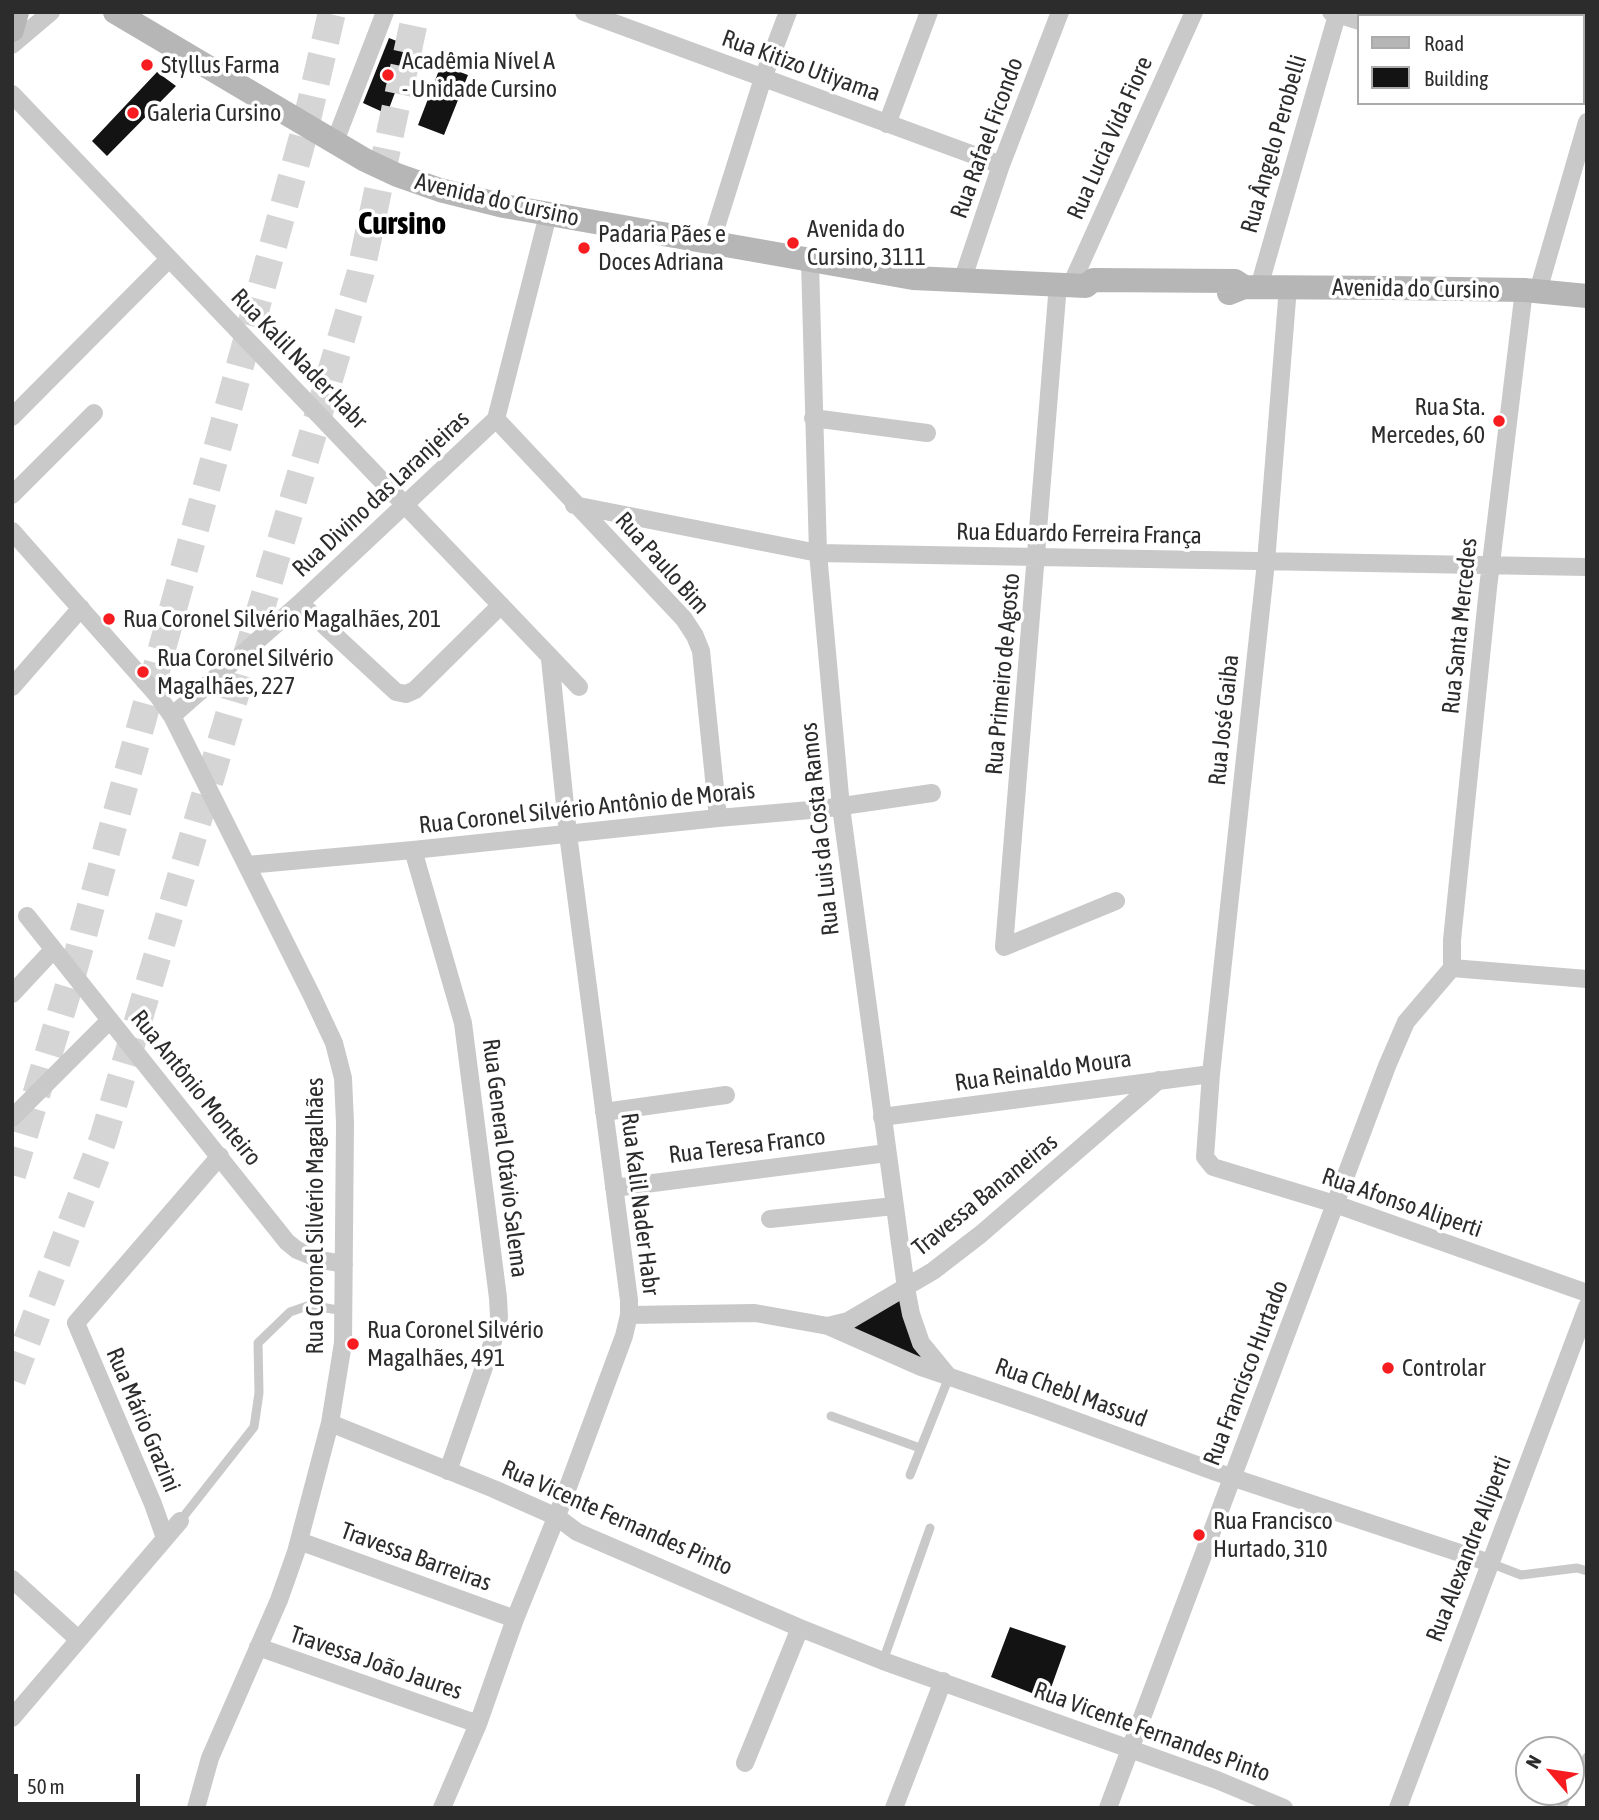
<!DOCTYPE html>
<html>
<head>
<meta charset="utf-8">
<style>
	body { margin:0 }
	#map { position:relative; width:1599px; height:1820px; overflow:hidden; background:#fff; font-family:"Asap Condensed",sans-serif }
	canvas { display:block }
	.frame { position:absolute; inset:0; border:14px solid #2c2c2c; pointer-events:none }
	.legend { position:absolute; left:1357px; top:14px; width:228px; height:91px; box-sizing:border-box; background:#fff; border:2px solid #ababab; margin:0; padding:9px 12px; list-style:none; font-size:21px; color:#2c2c2c }
	.legend li { display:flex; align-items:center; gap:14px; height:35px }
	.legend b { width:35px; border:2px solid #ababab }
	.north { position:absolute; left:1515px; top:1736px; width:70px; height:70px; box-sizing:border-box; background:#fff; border:2px solid #ababab; border-radius:50%; rotate:299deg; font-size:19px; font-weight:700; line-height:28px; text-align:center; color:#2c2c2c }
	.north::after { content:''; display:block; margin:auto; width:24px; height:32px; background:#f61c1f; clip-path:polygon(50% 0,100% 100%,50% 72%,0 100%) }
	.scale { position:absolute; left:14px; top:1774px; width:126px; height:32px; box-sizing:border-box; border:4px solid #2c2c2c; border-top:0; padding-left:9px; font-size:21px; line-height:24px; white-space:nowrap; color:#2c2c2c; -webkit-text-stroke:5px #fff; paint-order:stroke }
</style>
</head>
<body>
<div id="map">
<canvas width="1599" height="1820"></canvas>
<div class="frame"></div>
<ul class="legend">
<li><b style="height:9px;background:#b6b6b6"></b>Road</li>
<li><b style="height:19px;background:#131313"></b>Building</li>
</ul>
<div class="north">N</div>
<div class="scale">50 m</div>
</div>
<script>
const ctx = document.querySelector('canvas').getContext('2d');
ctx.lineJoin = 'round';
function fillPath(path, color) { ctx.fillStyle = color; ctx.fill(path, 'evenodd'); }
const shape = rows => new Path2D(rows.map(r => 'M' + r).join(''));
function strokePath(path, color, width, dash) { ctx.strokeStyle = color; ctx.lineWidth = width; ctx.lineCap = dash ? 'butt' : 'round'; ctx.setLineDash(dash || []); ctx.stroke(path); }
function write(font, color, halo, rows, align = 'center') {
  ctx.font = font + ' "Asap Condensed",sans-serif'; ctx.lineWidth = 7; ctx.setLineDash([]); ctx.textBaseline = 'middle'; ctx.strokeStyle = halo; ctx.fillStyle = color; for (const [text, x, y, turn = 0] of rows) {
    ctx.save(); ctx.translate(x, y); ctx.rotate((+turn || 0) * Math.PI / 180); ctx.textAlign = isNaN(turn) ? turn : align; if (halo) ctx.strokeText(text, 0, 0); ctx.fillText(text, 0, 0); ctx.restore();
  }
}
fillPath(shape([
	[389,38,412,47,387,114,363,103],
	[441,65,468,75,444,135,418,125],
	[157,72,176,86,107,156,92,141],
	[906,1288,942,1372,829,1326],
	[1010,1627,1066,1646,1047,1699,991,1677]
]), '#131313');
strokePath(shape([
	[12,1175,69,986,303,137,332,12],
	[12,1380,103,1139,360,275,416,12]
]), '#d5d5d5', 28, [28, 14]);
strokePath(shape([
	[831,1416,920,1448],
	[910,1475,949,1377],
	[180,1521,254,1427,259,1393,258,1343,290,1312,310,1305,343,1311],
	[1490,1563,1521,1575,1577,1568,1587,1571],
	[883,1661,930,1528],
	[1571,1788,1587,1757],
	[1561,1808,1569,1792]
]), '#c9c9c9', 9);
strokePath(shape([
	[584,12,1001,165],
	[1331,12,1359,21],
	[12,45,51,12],
	[1583,74,1587,74],
	[12,94,579,687],
	[887,124,929,12],
	[334,144,385,12],
	[711,243,763,78,788,12],
	[810,261,818,553,841,807,906,1288,911,1314,921,1343,949,1377],
	[962,281,1001,165,1060,12],
	[1058,284,1004,947,1116,901],
	[1071,285,1194,12],
	[1259,287,1337,15],
	[1288,287,1266,562,1211,1074,1205,1157,1213,1167,1335,1204,1587,1293],
	[1538,291,1587,122],
	[12,417,169,259],
	[813,418,927,433],
	[496,419,684,619,695,636,701,651,718,818],
	[12,495,94,413],
	[574,505,818,553,1587,567],
	[12,531,158,696,172,716,312,996,334,1043,343,1078,345,1123,343,1343,330,1423,296,1552,279,1600,210,1758,196,1808],
	[300,603,396,692,406,694,415,690,501,605],
	[12,687,81,608],
	[172,716,300,603,496,419,548,215],
	[413,850,463,1023,498,1298,499,1317,493,1341,448,1471],
	[247,865,413,850,718,818,822,809,932,793],
	[27,916,287,1242,297,1250,321,1260,344,1264],
	[1452,968,1452,940,1488,588,1524,290],
	[1452,968,1587,979],
	[12,994,53,950],
	[604,1112,726,1095],
	[882,1117,1211,1074],
	[12,1118,110,1020],
	[614,1188,887,1153],
	[770,1219,894,1206],
	[629,1315,755,1313,828,1326,921,1367,1038,1407,1216,1472,1490,1563],
	[828,1326,848,1321,933,1271,981,1234,1159,1080],
	[330,1423,494,1489,557,1517,577,1532,800,1628,883,1661,1217,1780,1284,1808],
	[165,1538,153,1504,76,1323,220,1156],
	[299,1541,515,1619],
	[12,1579,78,1639],
	[258,1647,478,1724],
	[12,1718,180,1521],
	[745,1763,800,1628],
	[442,1808,478,1724,515,1619,562,1503,624,1336,629,1315,629,1300,568,834,550,659],
	[894,1808,943,1681],
	[1108,1808,1387,1066,1406,1022,1452,968],
	[1398,1808,1587,1307]
]), '#c9c9c9', 18);
strokePath(shape([
	[115,12,365,160,397,175,440,190,504,206,913,278,1086,286,1093,280,1235,281,1244,287],
	[12,30,17,12],
	[1229,293,1244,287,1392,288,1524,290,1587,296]
]), '#b6b6b6', 24);
for (const [x, y, r, color] of [
	[147,65,7,"#f61c1f"],
	[388,75,7,"#f61c1f"],
	[133,113,7,"#f61c1f"],
	[793,243,7,"#f61c1f"],
	[584,248,7,"#f61c1f"],
	[1499,421,7,"#f61c1f"],
	[109,619,7,"#f61c1f"],
	[143,672,7,"#f61c1f"],
	[353,1344,7,"#f61c1f"],
	[1388,1368,7,"#f61c1f"],
	[1199,1535,7,"#f61c1f"]
]) { const dot = new Path2D(); dot.arc(x, y, r, 0, 2 * Math.PI); ctx.fillStyle = color; ctx.fill(dot); strokePath(dot, '#fff', 2.5); }
write('24px', '#2c2c2c', '#fff', [
	["Acadêmia Nível A",402,61],
	["- Unidade Cursino",402,89],
	["Styllus Farma",161,65],
	["Galeria Cursino",147,113],
	["Avenida do",807,229],
	["Cursino, 3111",807,257],
	["Padaria Pães e",598,234],
	["Doces Adriana",598,262],
	["Rua Sta.",1485,407,"right"],
	["Mercedes, 60",1485,435,"right"],
	["Rua Coronel Silvério Magalhães, 201",123,619],
	["Rua Coronel Silvério",157,658],
	["Magalhães, 227",157,686],
	["Rua Coronel Silvério",367,1330],
	["Magalhães, 491",367,1358],
	["Controlar",1402,1368],
	["Rua Francisco",1213,1521],
	["Hurtado, 310",1213,1549]
], 'left');
write('24px', '#2c2c2c', '#fff', [
	["Rua Kitizo Utiyama",801,66,20],
	["Rua Rafael Ficondo",987,138,-70],
	["Rua Lucia Vida Fiore",1110,138,-66],
	["Rua Ângelo Perobelli",1274,144,-74],
	["Avenida do Cursino",497,200,13],
	["Avenida do Cursino",1416,289,1],
	["Rua Kalil Nader Habr",299,359,46],
	["Rua Divino das Laranjeiras",381,494,-43],
	["Rua Eduardo Ferreira França",1079,534,1],
	["Rua Paulo Bim",662,563,48],
	["Rua Santa Mercedes",1460,626,-84],
	["Rua Primeiro de Agosto",1003,674,-85],
	["Rua José Gaiba",1224,720,-84],
	["Rua Coronel Silvério Antônio de Morais",587,808,-6],
	["Rua Luis da Costa Ramos",820,829,-96],
	["Rua Reinaldo Moura",1043,1071,-8],
	["Rua Antônio Monteiro",196,1088,51],
	["Rua Teresa Franco",747,1146,-7],
	["Rua General Otávio Salema",505,1158,83],
	["Travessa Bananeiras",985,1195,-39],
	["Rua Afonso Aliperti",1402,1203,19],
	["Rua Kalil Nader Habr",640,1204,83],
	["Rua Coronel Silvério Magalhães",315,1216,-90],
	["Rua Francisco Hurtado",1246,1373,-69],
	["Rua Chebl Massud",1071,1393,20],
	["Rua Mário Grazini",143,1420,67],
	["Rua Vicente Fernandes Pinto",617,1518,24],
	["Rua Alexandre Aliperti",1469,1549,-69],
	["Travessa Barreiras",416,1557,20],
	["Travessa João Jaures",376,1663,19],
	["Rua Vicente Fernandes Pinto",1152,1732,20]
]);
write('bold 32px', '#000', '#fff', [
	["Cursino",402,224]
]);
</script>
</body>
</html>
